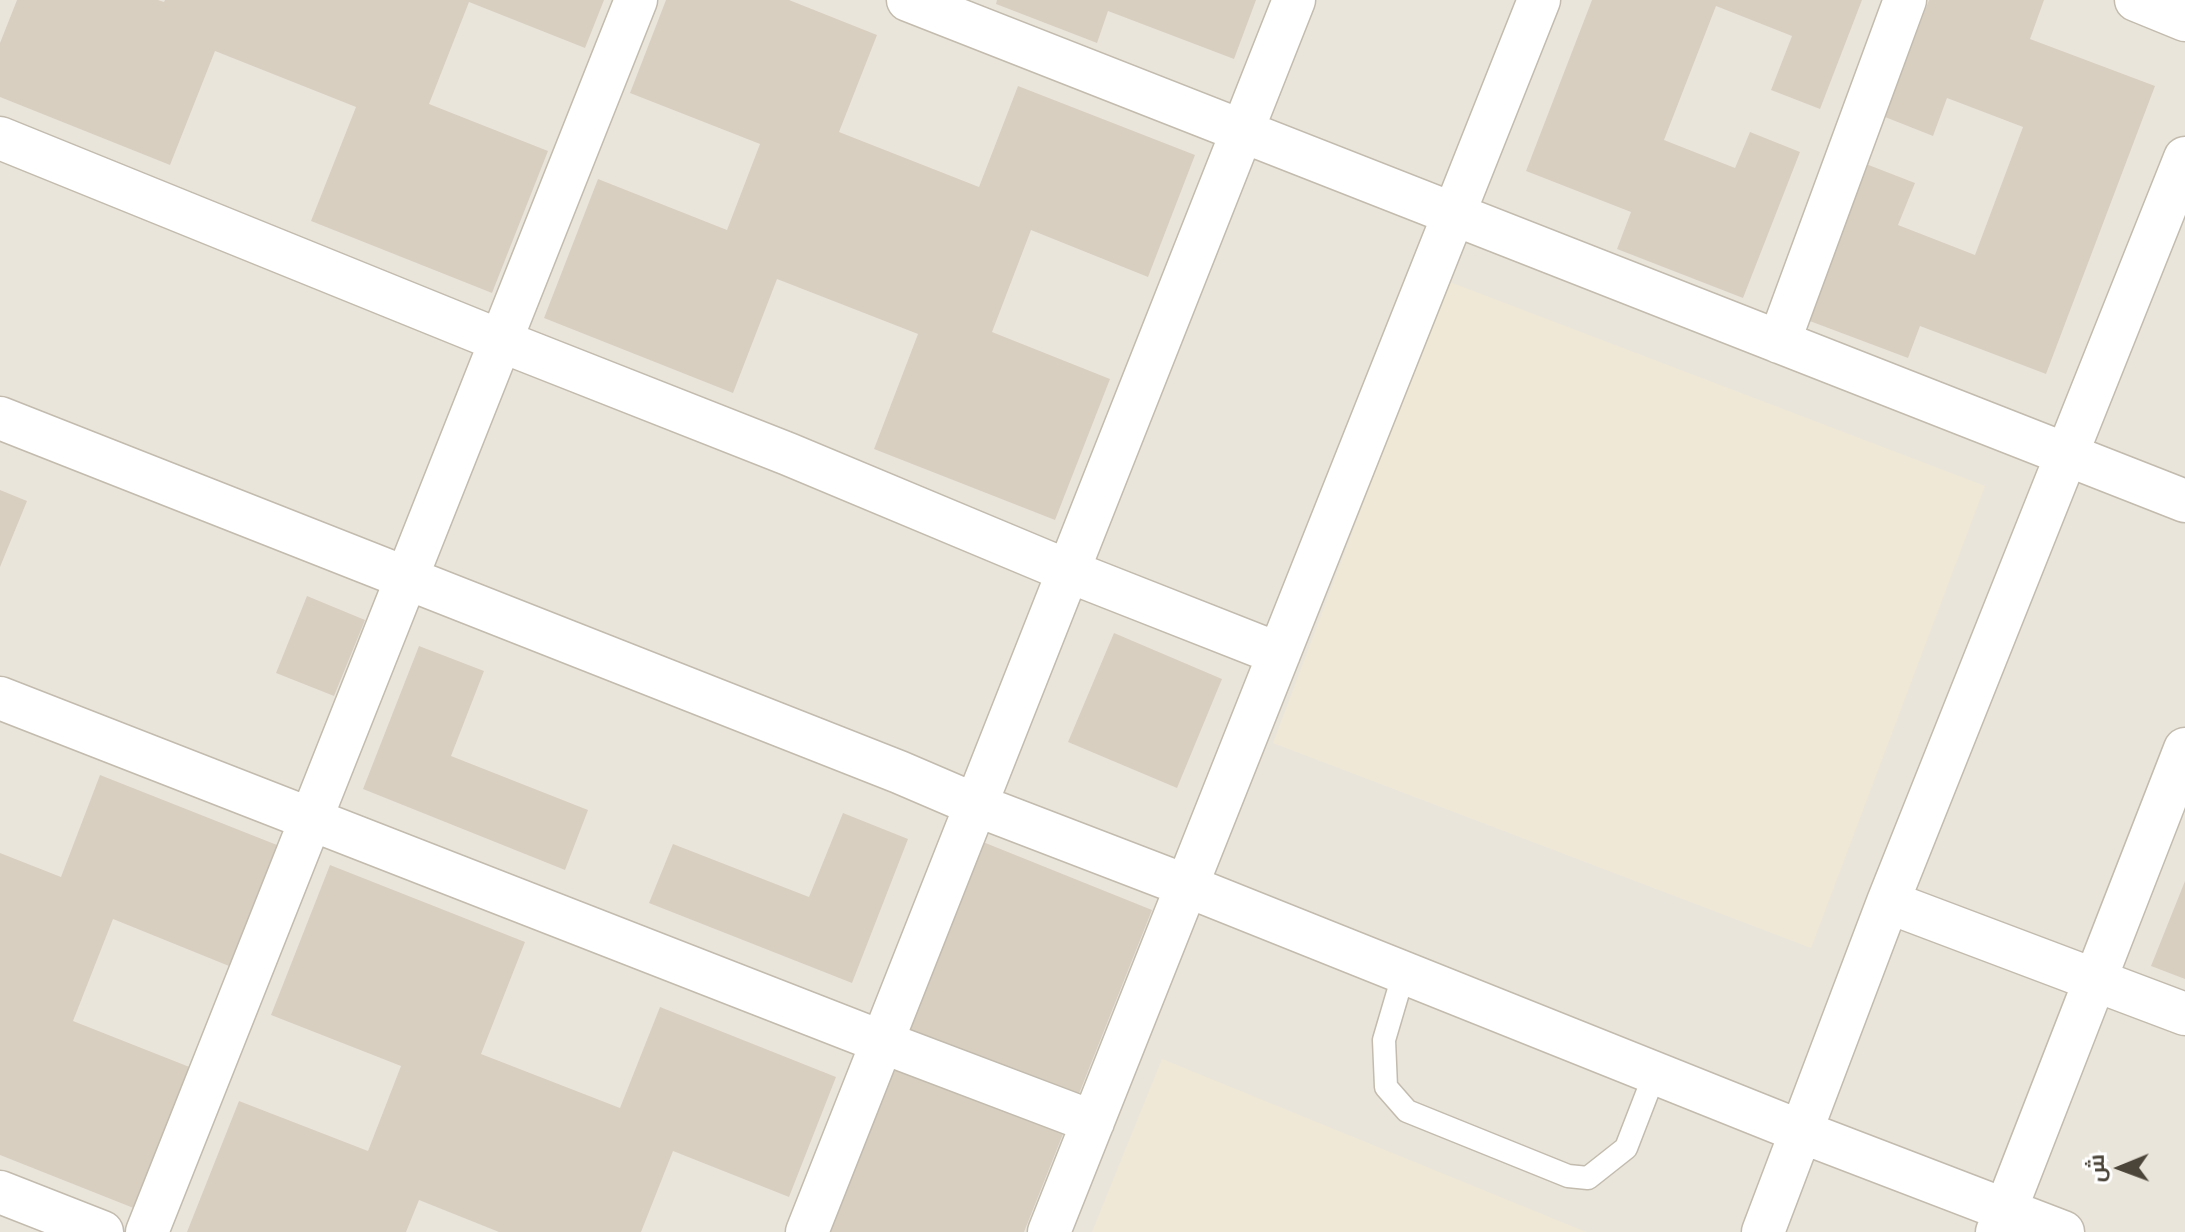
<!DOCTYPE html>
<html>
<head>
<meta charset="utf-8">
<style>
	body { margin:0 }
	#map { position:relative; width:2185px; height:1232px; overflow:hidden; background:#f6f3ec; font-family:"Fira Sans Condensed",Cairo,sans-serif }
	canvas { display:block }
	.north { position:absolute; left:2081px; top:1128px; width:80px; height:80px; -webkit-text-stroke:6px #fff; paint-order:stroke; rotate:269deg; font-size:22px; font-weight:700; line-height:32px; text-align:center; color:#4b4439 }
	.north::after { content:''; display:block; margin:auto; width:28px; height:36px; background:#4b4439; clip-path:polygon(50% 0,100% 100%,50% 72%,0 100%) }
</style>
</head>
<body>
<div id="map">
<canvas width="2185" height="1232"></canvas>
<div class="north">ش</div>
</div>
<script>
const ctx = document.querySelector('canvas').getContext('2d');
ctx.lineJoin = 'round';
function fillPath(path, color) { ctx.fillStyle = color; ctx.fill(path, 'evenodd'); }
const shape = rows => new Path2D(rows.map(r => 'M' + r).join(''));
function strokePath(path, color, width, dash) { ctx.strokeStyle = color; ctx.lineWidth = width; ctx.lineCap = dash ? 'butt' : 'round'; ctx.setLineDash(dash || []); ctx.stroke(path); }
fillPath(shape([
	[0,0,2185,0,2185,1232,0,1232]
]), '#eae5da');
fillPath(shape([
	[1447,281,1985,486,1811,948,1273,743],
	[1162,1059,1586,1232,1092,1232]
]), '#efe8d6');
fillPath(shape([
	[17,0,158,0,164,2,165,0,604,0,585,48,469,2,429,104,548,151,492,293,311,221,356,107,215,51,170,165,0,97,0,43],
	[666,0,789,0,877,35,839,132,979,187,1018,86,1195,155,1148,277,1031,230,992,332,1110,379,1055,520,874,449,918,334,777,279,733,393,544,318,598,179,727,230,760,144,630,93],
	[997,0,1256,0,1234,59,1108,11,1097,43,996,4],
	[1592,0,1862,0,1820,109,1771,90,1792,36,1716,6,1664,140,1735,168,1750,132,1800,152,1743,298,1617,249,1631,212,1526,171],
	[1929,0,2044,0,2030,39,2155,86,2046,374,1920,326,1908,358,1807,320,1866,164,1915,183,1898,225,1975,255,2023,127,1947,98,1933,136,1885,117],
	[0,490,27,501,0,567],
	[307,596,365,620,334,696,276,673],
	[1114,633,1222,679,1177,788,1068,742],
	[419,646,484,671,451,756,588,810,565,870,363,789],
	[100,775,277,845,229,966,113,919,73,1021,192,1068,136,1209,0,1155,0,853,61,877],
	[843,813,908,839,852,983,649,903,673,844,809,897],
	[983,842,1152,910,1024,1232,828,1232],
	[330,865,525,942,481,1054,620,1108,660,1007,836,1077,789,1197,673,1151,641,1232,499,1232,419,1200,406,1232,187,1232,239,1101,368,1151,401,1066,271,1015],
	[2185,881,2185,979,2151,966]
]), '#d8cfc1');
const service = shape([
	[1404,972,1384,1040,1386,1087,1407,1111,1568,1176,1588,1178,1626,1148,1655,1073]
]);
const minor = shape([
	[908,0,2185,501],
	[2136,0,2185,20],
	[0,138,501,341,788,454,1068,571,1279,654],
	[1779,342,1905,0],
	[0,418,899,772,976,805,1187,886,1802,1132,2063,1232],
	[0,698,882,1042,1093,1122],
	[1888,902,2185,1014],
	[0,1192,102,1232],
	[147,1232,636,0],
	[807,1232,1294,0],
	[1049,1232,1539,0],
	[1763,1232,1888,902,2185,158],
	[1997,1232,2185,749]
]);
strokePath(service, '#c2bbae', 25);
strokePath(minor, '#c2bbae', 45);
strokePath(service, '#fff', 22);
strokePath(minor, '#fff', 42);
</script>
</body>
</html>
